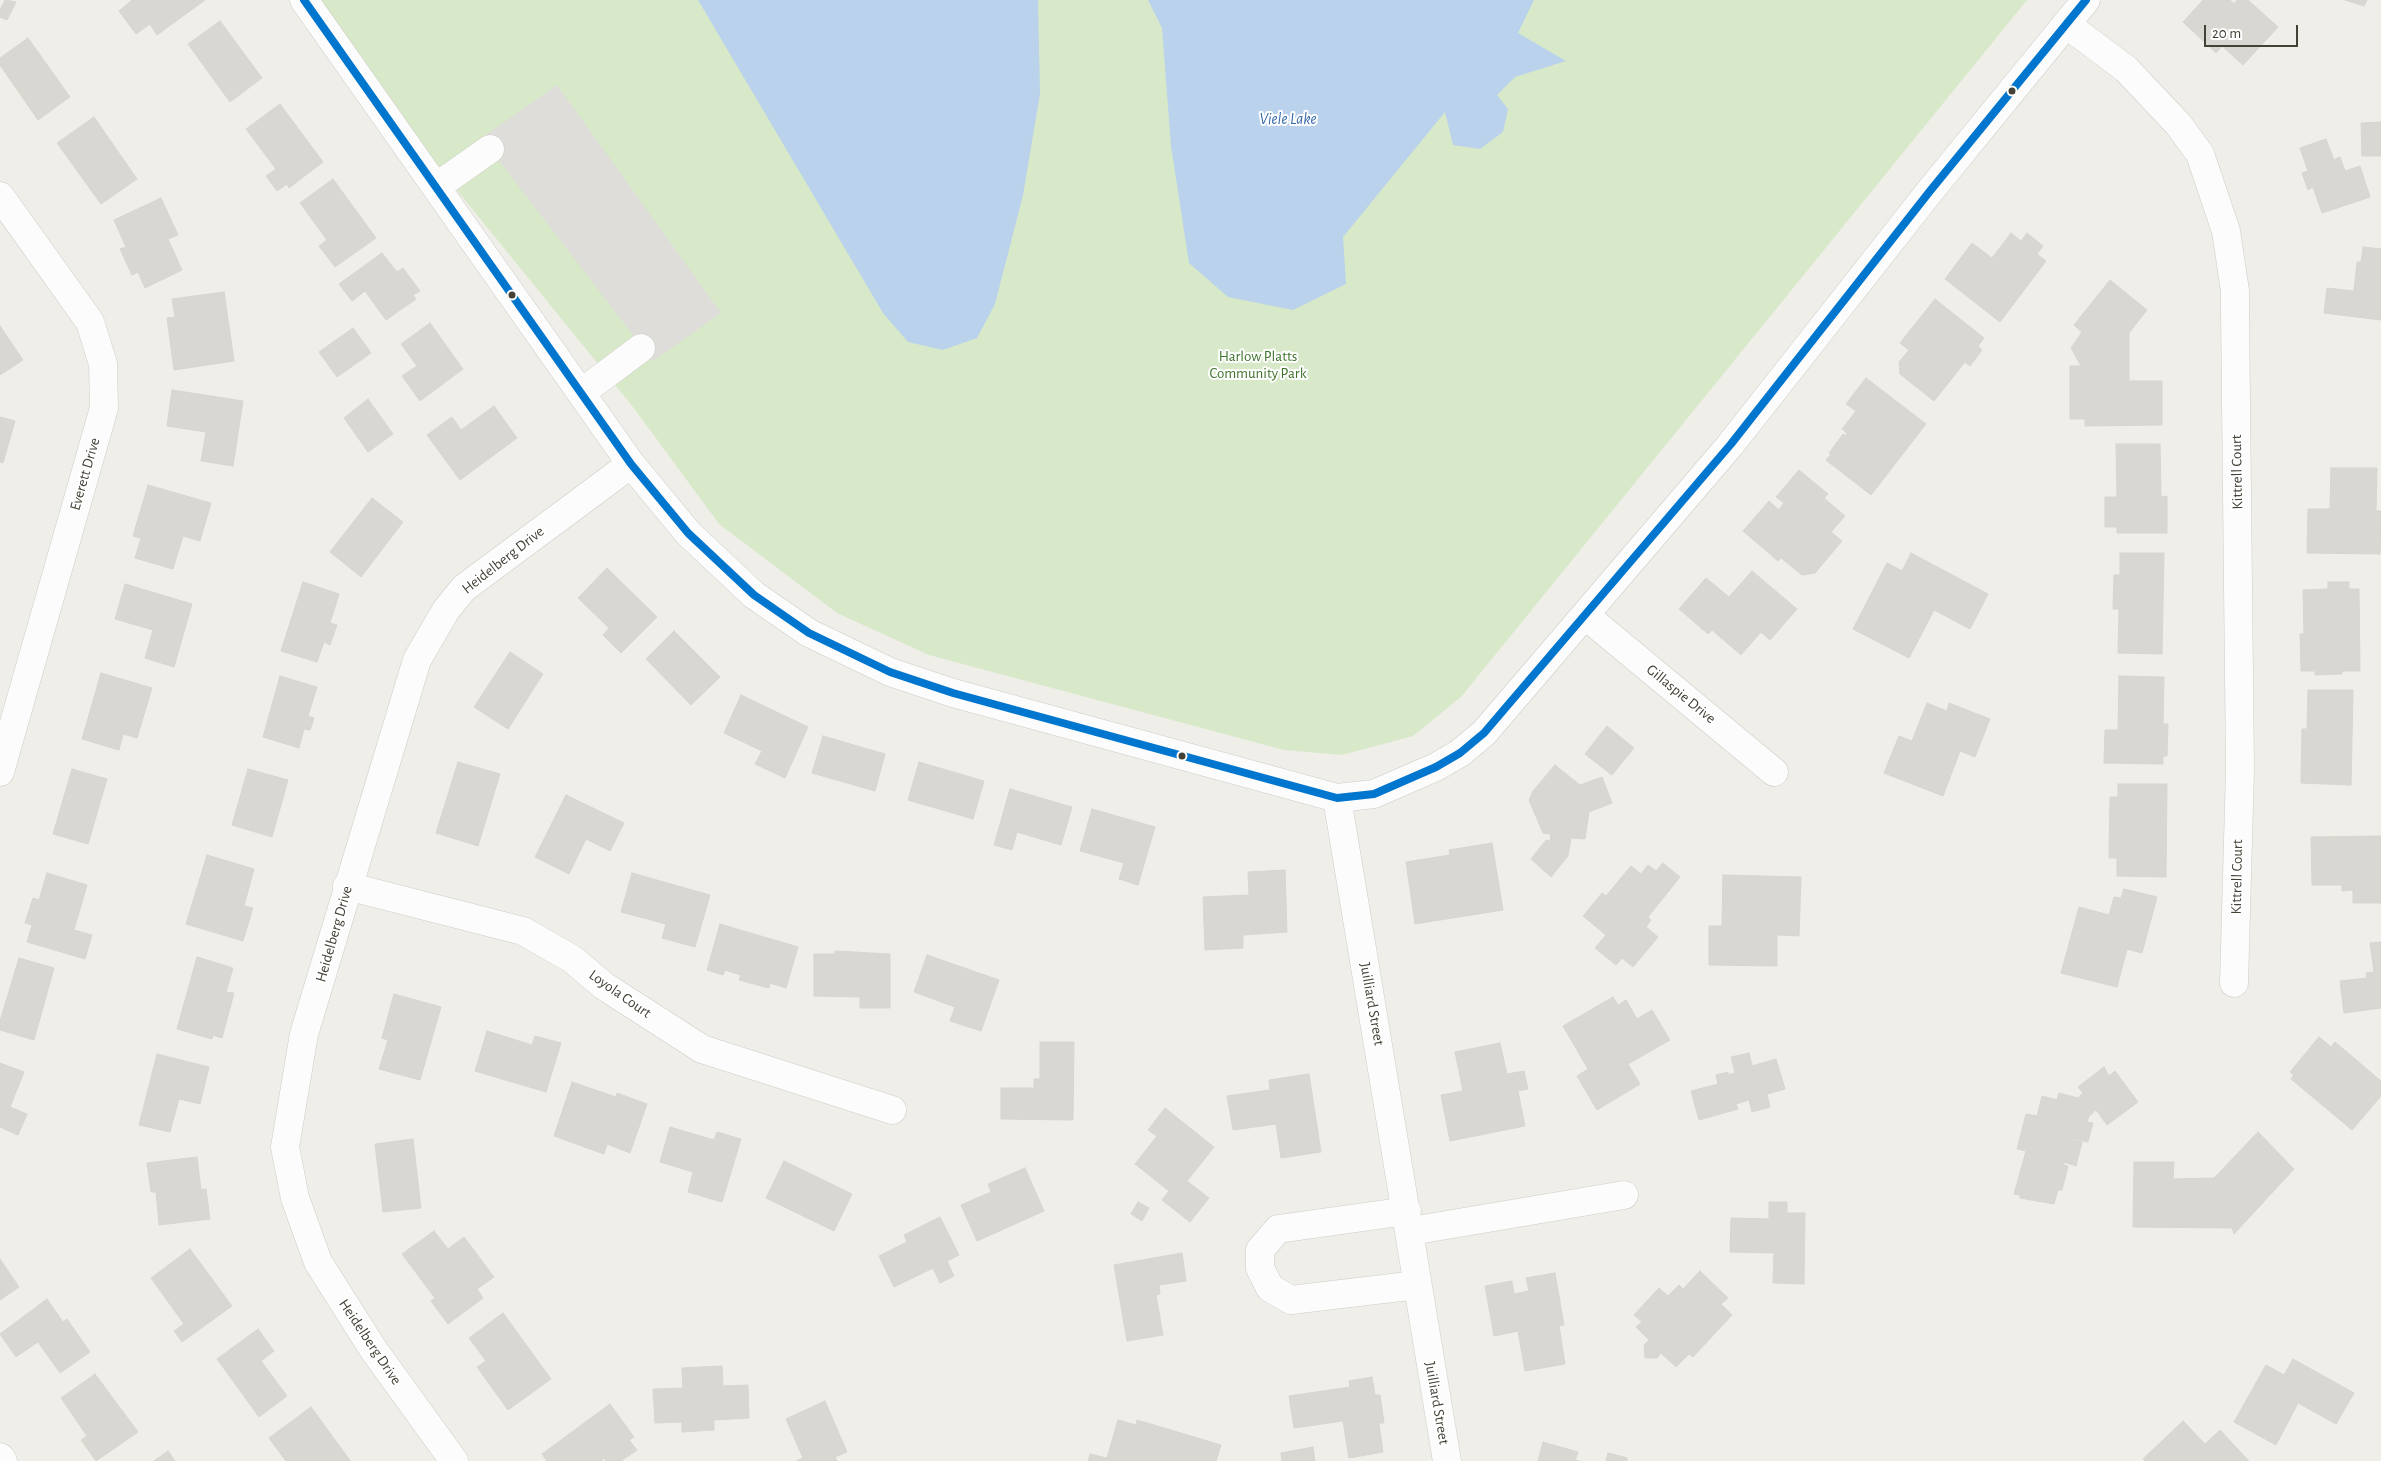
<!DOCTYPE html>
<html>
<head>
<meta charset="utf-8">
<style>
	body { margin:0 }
	#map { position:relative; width:2381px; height:1461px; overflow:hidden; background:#efeee9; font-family:"Alegreya Sans",sans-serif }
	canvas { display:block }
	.scale { position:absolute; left:2204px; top:25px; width:94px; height:22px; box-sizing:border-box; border:2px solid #444136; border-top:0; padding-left:6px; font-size:15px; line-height:18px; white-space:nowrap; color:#444136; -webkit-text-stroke:4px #fff; paint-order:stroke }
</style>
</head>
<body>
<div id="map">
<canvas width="2381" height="1461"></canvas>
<div class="scale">20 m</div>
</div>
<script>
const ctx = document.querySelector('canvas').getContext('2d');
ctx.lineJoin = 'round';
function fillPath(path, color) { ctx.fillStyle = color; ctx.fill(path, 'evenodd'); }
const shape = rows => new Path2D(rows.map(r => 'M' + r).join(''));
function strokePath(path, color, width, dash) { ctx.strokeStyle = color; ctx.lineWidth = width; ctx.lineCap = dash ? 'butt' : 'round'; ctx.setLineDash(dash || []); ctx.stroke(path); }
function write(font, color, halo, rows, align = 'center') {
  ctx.font = font + ' "Alegreya Sans",sans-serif'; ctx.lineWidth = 4; ctx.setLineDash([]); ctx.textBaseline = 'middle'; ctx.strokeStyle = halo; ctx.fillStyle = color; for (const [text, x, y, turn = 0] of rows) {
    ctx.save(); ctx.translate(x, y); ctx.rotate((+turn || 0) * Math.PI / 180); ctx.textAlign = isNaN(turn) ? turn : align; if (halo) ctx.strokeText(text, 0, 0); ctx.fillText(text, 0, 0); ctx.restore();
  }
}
fillPath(shape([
	[305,0,2027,0,1461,697,1413,736,1342,755,1284,750,929,655,837,613,719,524,633,407,318,19]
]), '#d8e9ca');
fillPath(shape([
	[557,85,721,313,653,361,490,149,483,137]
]), '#deddd9');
fillPath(shape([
	[698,0,1038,0,1040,94,1023,195,995,304,977,338,943,350,908,342,883,313],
	[1148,0,1534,0,1518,33,1566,61,1515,77,1497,95,1508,109,1503,132,1480,149,1453,145,1445,112,1343,237,1346,284,1293,310,1228,297,1189,263,1171,146,1162,28]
]), '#bad2ec');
const building = shape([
	[5,0,16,2,7,20,0,17,0,10,5,0],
	[205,0,157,35,150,24,136,34,119,11,132,0,205,0],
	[2203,0,2230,0,2234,4,2237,0,2248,0,2278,27,2243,65,2222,46,2216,53,2183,22,2203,0],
	[2345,0,2367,0,2364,6,2345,0],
	[220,21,262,78,230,102,188,44,220,21],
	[28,38,70,97,38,120,0,65,0,58,28,38],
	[280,104,323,162,289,188,287,184,277,191,266,176,276,169,246,129,280,104],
	[94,117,137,179,101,204,57,143,94,117],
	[2381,122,2381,156,2362,156,2361,123,2381,122],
	[2326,139,2334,160,2340,157,2345,171,2360,166,2370,197,2322,213,2313,187,2308,190,2302,173,2308,171,2300,148,2326,139],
	[333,179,376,238,335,267,319,246,327,240,300,203,333,179],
	[161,198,178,235,168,239,182,270,145,288,138,272,132,275,120,249,126,247,114,220,161,198],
	[2011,233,2021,241,2027,233,2043,246,2037,254,2046,261,2000,322,1945,279,1972,243,1992,258,2011,233],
	[2363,247,2381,249,2381,320,2324,313,2327,288,2354,291,2357,262,2361,262,2363,247],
	[382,253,397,272,403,268,420,291,413,295,416,299,386,320,365,291,352,301,339,284,382,253],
	[2110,280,2147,310,2129,333,2129,381,2162,381,2162,425,2085,426,2085,419,2070,419,2070,366,2081,366,2071,348,2082,332,2074,325,2110,280],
	[224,292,234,361,174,370,167,318,175,317,172,299,224,292],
	[1935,299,1984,338,1978,346,1982,350,1970,366,1965,362,1934,401,1900,374,1899,362,1909,350,1900,343,1935,299],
	[430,323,463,369,420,401,402,376,417,366,401,344,430,323],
	[0,326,23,360,0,375,0,326],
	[353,328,371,353,337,377,319,352,353,328],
	[1866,378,1926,424,1871,495,1826,460,1831,454,1829,453,1843,434,1845,436,1847,433,1842,429,1856,411,1846,404,1866,378],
	[172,390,243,401,233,466,201,461,206,432,167,426,172,390],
	[368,399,393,434,368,452,344,418,368,399],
	[494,406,517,438,460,480,427,435,452,417,461,430,494,406],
	[0,417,15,421,3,463,0,462,0,417],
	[2116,444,2160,444,2161,497,2167,496,2167,533,2117,533,2117,527,2105,527,2105,497,2117,497,2116,444],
	[2331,468,2377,468,2376,511,2381,511,2380,554,2307,553,2308,509,2330,509,2331,468],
	[1799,470,1828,494,1824,498,1845,516,1831,532,1842,541,1815,573,1802,575,1781,558,1778,561,1743,531,1769,501,1779,510,1784,503,1776,497,1799,470],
	[148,485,211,503,200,541,183,536,173,569,135,558,141,538,133,536,148,485],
	[372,498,403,522,361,577,330,552,372,498],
	[1911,553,1988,594,1970,629,1934,610,1909,658,1853,629,1887,563,1902,571,1911,553],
	[2120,553,2164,553,2162,654,2118,653,2119,609,2113,609,2114,575,2120,575,2120,553],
	[607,568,657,617,621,653,603,635,609,628,578,598,607,568],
	[1752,571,1797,609,1770,640,1761,632,1741,655,1712,630,1708,634,1679,609,1706,578,1729,597,1752,571],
	[303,582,339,594,330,623,337,625,330,645,324,642,317,662,281,651,303,582],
	[2328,582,2349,582,2349,589,2359,589,2360,671,2342,671,2342,674,2315,675,2315,671,2301,671,2300,634,2304,634,2303,590,2328,589,2328,582],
	[125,584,192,604,174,667,145,658,153,630,115,619,125,584],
	[674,631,720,677,691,705,646,659,674,631],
	[510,652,543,674,508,729,474,707,510,652],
	[101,673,152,688,137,738,123,734,119,750,82,739,101,673],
	[280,676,317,687,308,716,314,718,310,730,304,729,299,748,263,737,280,676],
	[2119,676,2164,677,2163,724,2168,724,2167,756,2163,756,2163,764,2104,763,2105,730,2118,730,2119,676],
	[2308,690,2353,690,2351,785,2301,783,2302,729,2307,729,2308,690],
	[741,695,808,727,785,778,755,764,762,751,724,733,741,695],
	[1927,703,1947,711,1949,703,1990,719,1975,757,1960,751,1943,796,1884,773,1899,736,1912,741,1927,703],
	[1607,726,1634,748,1612,775,1585,754,1607,726],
	[823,736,885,754,875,791,812,773,823,736],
	[458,762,500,774,478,846,436,833,458,762],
	[919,762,984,781,973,819,908,800,919,762],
	[1555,765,1580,785,1602,777,1612,803,1589,812,1585,839,1571,838,1568,856,1551,877,1531,859,1546,840,1550,841,1551,834,1543,833,1529,800,1533,791,1555,765],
	[72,769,107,779,88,844,53,834,72,769],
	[248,769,288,780,272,837,232,825,248,769],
	[2118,784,2167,784,2166,877,2117,876,2117,858,2109,858,2110,797,2118,797,2118,784],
	[1010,789,1072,807,1061,845,1017,832,1012,850,994,845,1010,789],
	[566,795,624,823,610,851,586,839,569,874,535,857,566,795],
	[1092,809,1155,827,1138,885,1119,879,1124,863,1080,851,1092,809],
	[2381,836,2381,903,2353,903,2353,890,2342,891,2342,885,2312,885,2311,837,2381,836],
	[1492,843,1503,910,1415,924,1406,862,1450,855,1449,850,1492,843],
	[207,855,254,869,244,906,253,908,243,941,186,924,207,855],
	[1663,863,1680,877,1648,917,1651,920,1646,927,1658,937,1633,967,1622,958,1616,965,1595,948,1606,935,1583,916,1602,893,1606,896,1631,866,1641,874,1648,865,1656,871,1663,863],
	[1285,870,1287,932,1243,935,1243,948,1205,950,1203,897,1249,895,1248,872,1285,870],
	[47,873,87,885,74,930,92,935,85,959,27,942,32,925,25,923,33,898,39,900,47,873],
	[632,873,710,895,695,947,662,938,666,924,621,912,632,873],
	[1723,875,1801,877,1799,936,1777,935,1777,966,1709,965,1709,926,1722,926,1723,875],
	[2124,889,2157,897,2142,953,2127,949,2117,987,2061,973,2079,907,2109,915,2114,897,2121,898,2124,889],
	[720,924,798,947,786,988,770,983,769,988,739,980,741,975,725,970,723,975,707,970,720,924],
	[2381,942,2381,1008,2344,1013,2340,981,2367,978,2366,973,2374,972,2370,943,2381,942],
	[835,951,890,954,890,1008,860,1008,860,997,814,996,814,954,835,954,835,951],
	[927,955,999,980,981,1031,950,1021,955,1007,914,992,927,955],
	[197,957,233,968,226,992,234,993,222,1038,213,1035,212,1039,177,1029,197,957],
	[19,958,54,968,34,1040,0,1030,0,1021,19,958],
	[394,994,441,1007,420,1080,379,1069,388,1040,382,1038,394,994],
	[1613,997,1618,1005,1626,1000,1637,1019,1652,1010,1670,1040,1628,1064,1640,1084,1597,1110,1577,1076,1588,1069,1563,1026,1613,997],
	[487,1031,532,1045,535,1036,561,1043,546,1092,475,1071,487,1031],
	[2319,1037,2331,1047,2335,1042,2381,1081,2381,1096,2352,1130,2291,1079,2294,1075,2290,1072,2319,1037],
	[1040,1042,1074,1042,1073,1120,1001,1119,1001,1088,1034,1088,1034,1079,1040,1079,1040,1042],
	[1500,1043,1507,1074,1524,1071,1528,1089,1518,1091,1525,1126,1450,1141,1441,1095,1463,1091,1455,1052,1500,1043],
	[1749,1053,1752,1066,1776,1059,1785,1089,1767,1094,1770,1107,1752,1112,1749,1100,1736,1104,1738,1109,1699,1120,1691,1091,1718,1084,1716,1075,1728,1072,1728,1075,1735,1073,1731,1057,1749,1053],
	[157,1054,209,1067,200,1104,179,1099,170,1132,139,1125,157,1054],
	[0,1063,24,1072,10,1107,27,1114,18,1135,0,1127,0,1063],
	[2104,1067,2109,1076,2115,1071,2138,1102,2107,1125,2096,1110,2089,1116,2087,1122,2093,1123,2088,1142,2071,1138,2070,1139,2082,1142,2076,1166,2064,1162,2064,1165,2068,1166,2062,1190,2058,1190,2054,1204,2020,1198,2020,1195,2014,1194,2026,1151,2017,1149,2026,1114,2037,1116,2042,1096,2057,1100,2059,1093,2078,1098,2083,1093,2078,1087,2104,1067],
	[1309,1074,1321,1152,1281,1158,1276,1124,1233,1130,1227,1096,1270,1090,1269,1080,1309,1074],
	[572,1082,616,1097,617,1093,647,1104,630,1153,607,1144,604,1154,554,1136,572,1082],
	[1165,1108,1214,1147,1187,1181,1209,1198,1190,1222,1162,1200,1169,1191,1135,1164,1157,1136,1148,1130,1165,1108],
	[670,1127,714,1140,717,1132,741,1139,722,1202,688,1192,693,1172,660,1162,670,1127],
	[2258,1132,2294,1169,2234,1234,2232,1228,2133,1227,2134,1162,2174,1162,2173,1179,2214,1178,2258,1132],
	[413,1139,421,1208,383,1212,375,1144,413,1139],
	[197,1157,201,1190,206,1189,210,1219,159,1225,156,1192,151,1192,147,1163,197,1157],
	[784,1161,852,1194,834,1231,766,1198,784,1161],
	[1025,1168,1044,1211,977,1241,961,1205,991,1192,988,1184,1025,1168],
	[1138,1202,1149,1208,1142,1221,1131,1214,1138,1202],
	[1769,1202,1787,1202,1787,1213,1805,1213,1804,1284,1773,1283,1774,1253,1730,1252,1731,1218,1769,1219,1769,1202],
	[940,1217,959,1255,947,1261,954,1276,940,1283,933,1268,894,1287,879,1256,907,1242,904,1235,940,1217],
	[434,1231,448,1249,464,1237,494,1277,477,1289,483,1298,448,1324,431,1301,435,1298,402,1254,434,1231],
	[190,1249,232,1306,182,1342,174,1331,184,1324,151,1278,190,1249],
	[1182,1253,1186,1281,1159,1285,1160,1294,1156,1295,1163,1335,1127,1341,1114,1265,1182,1253],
	[0,1259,19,1287,0,1300,0,1259],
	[1700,1271,1728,1298,1721,1304,1732,1315,1693,1357,1689,1354,1676,1367,1661,1353,1657,1358,1645,1358,1644,1345,1649,1340,1636,1327,1642,1322,1634,1315,1659,1288,1668,1296,1679,1285,1683,1289,1700,1271],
	[1555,1273,1564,1325,1559,1326,1565,1364,1525,1371,1518,1331,1494,1336,1485,1286,1512,1281,1514,1294,1529,1291,1526,1278,1555,1273],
	[47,1299,63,1322,67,1319,90,1352,60,1373,38,1342,16,1357,0,1334,47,1299],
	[503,1313,551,1379,508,1410,477,1367,486,1361,469,1338,503,1313],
	[258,1329,274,1351,261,1361,287,1396,259,1417,217,1359,258,1329],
	[2293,1359,2354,1393,2336,1424,2298,1403,2276,1445,2234,1422,2266,1365,2284,1375,2293,1359],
	[722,1366,723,1386,748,1385,749,1418,714,1420,714,1430,682,1432,682,1422,655,1423,653,1389,683,1388,682,1368,722,1366],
	[95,1374,138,1432,96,1461,81,1440,87,1436,61,1398,95,1374],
	[1372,1377,1375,1395,1380,1395,1384,1423,1379,1423,1383,1452,1349,1458,1343,1421,1294,1428,1289,1396,1350,1387,1349,1381,1372,1377],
	[825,1401,847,1452,835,1457,837,1461,796,1461,803,1458,786,1419,825,1401],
	[610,1404,634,1437,629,1440,637,1450,621,1461,606,1461,604,1458,601,1461,547,1461,542,1454,610,1404],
	[311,1407,349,1459,350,1461,286,1461,269,1438,311,1407],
	[1118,1420,1136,1425,1137,1420,1221,1445,1216,1461,1088,1461,1090,1454,1107,1458,1118,1420],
	[2183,1421,2205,1444,2220,1430,2249,1461,2145,1461,2143,1459,2183,1421],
	[1543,1442,1578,1452,1575,1460,1579,1461,1538,1461,1543,1442],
	[1313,1447,1315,1461,1282,1461,1281,1453,1313,1447],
	[168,1451,175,1461,154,1461,168,1451],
	[1608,1453,1627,1458,1627,1461,1606,1461,1608,1453]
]);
fillPath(building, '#d9d7d1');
strokePath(building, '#d7d5cf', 1);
const minor = shape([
	[304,0,631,464,688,533,754,595,809,633,890,672,953,693,1337,798,1374,794,1436,767,1460,753,1484,733,1731,444,1930,191,2086,0],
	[2066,24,2126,69,2178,124,2200,154,2226,231,2235,291,2235,310,2240,769,2234,983],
	[436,187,490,149],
	[0,196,90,322,103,364,104,408,0,772],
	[581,393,641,348],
	[1586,616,1774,772],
	[1337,798,1447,1461],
	[347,886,523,931,572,959,604,986,702,1049,892,1110],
	[1407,1211,1278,1229,1260,1250,1260,1268,1270,1288,1291,1300,1417,1285],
	[1411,1231,1624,1195],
	[0,1457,3,1461],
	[454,1461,373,1349,318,1262,295,1198,285,1147,304,1034,417,660,446,610,464,588,631,464]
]);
strokePath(minor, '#cdccc7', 29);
strokePath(minor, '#fdfcfc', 28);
strokePath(shape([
	[304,0,631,464,688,533,754,595,809,633,890,672,953,693,1337,798,1374,794,1436,767,1460,753,1484,733,1731,444,1930,191,2086,0]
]), '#0076ce', 8);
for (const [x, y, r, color] of [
	[2012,91,4.5,"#444136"],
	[512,295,4.5,"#444136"],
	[1182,756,4.5,"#444136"]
]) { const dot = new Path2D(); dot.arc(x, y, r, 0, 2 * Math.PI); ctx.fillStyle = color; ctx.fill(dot); strokePath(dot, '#fff', 2); }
write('15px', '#3e732c', '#fff', [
	["Harlow Platts",1258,356],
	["Community Park",1258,373]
]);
write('15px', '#444136', '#fff', [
	["Kittrell Court",2237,472,-91],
	["Everett Drive",85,474,-74],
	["Heidelberg Drive",503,560,-38],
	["Gillaspie Drive",1681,694,39],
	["Kittrell Court",2237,877,-89],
	["Heidelberg Drive",334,934,-74],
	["Loyola Court",620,994,35],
	["Juilliard Street",1372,1004,80],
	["Heidelberg Drive",370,1342,56],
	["Juilliard Street",1437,1403,80]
]);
write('italic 16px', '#3469ab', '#fff', [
	["Viele Lake",1288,119]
]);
</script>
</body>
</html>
